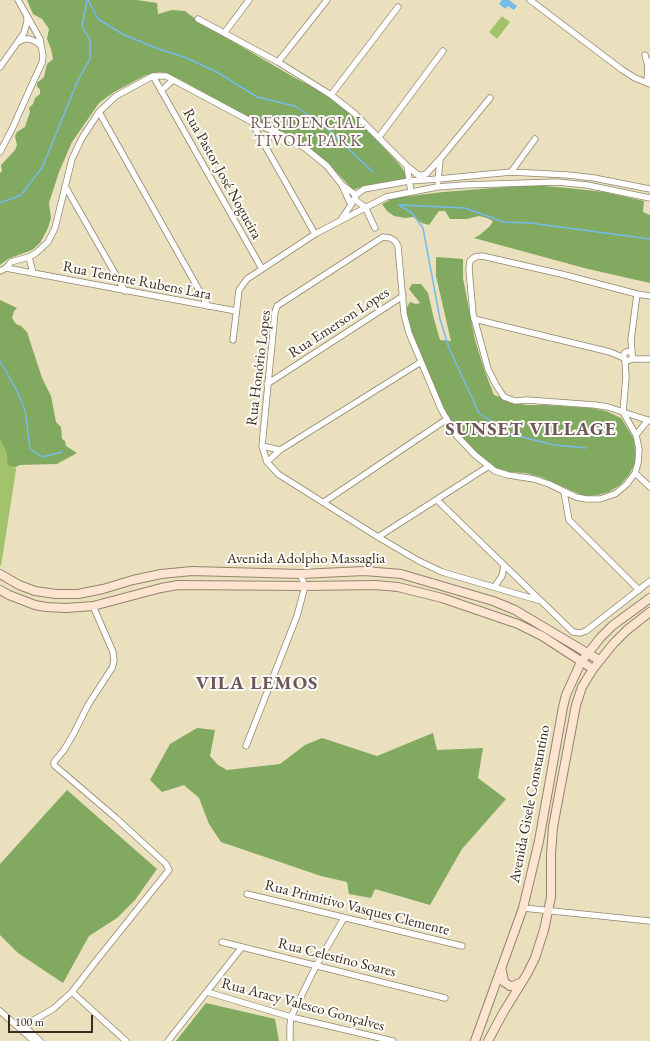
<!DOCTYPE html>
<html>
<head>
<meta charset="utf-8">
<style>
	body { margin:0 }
	#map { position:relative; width:650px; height:1041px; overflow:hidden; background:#eae0bd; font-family:"EB Garamond",serif }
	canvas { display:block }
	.scale { position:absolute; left:8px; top:1015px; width:85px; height:18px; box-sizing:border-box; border:2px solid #3b2a1e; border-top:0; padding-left:5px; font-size:12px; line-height:14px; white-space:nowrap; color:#3b2a1e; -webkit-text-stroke:3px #fdfcf7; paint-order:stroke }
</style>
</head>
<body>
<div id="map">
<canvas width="650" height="1041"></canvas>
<div class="scale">100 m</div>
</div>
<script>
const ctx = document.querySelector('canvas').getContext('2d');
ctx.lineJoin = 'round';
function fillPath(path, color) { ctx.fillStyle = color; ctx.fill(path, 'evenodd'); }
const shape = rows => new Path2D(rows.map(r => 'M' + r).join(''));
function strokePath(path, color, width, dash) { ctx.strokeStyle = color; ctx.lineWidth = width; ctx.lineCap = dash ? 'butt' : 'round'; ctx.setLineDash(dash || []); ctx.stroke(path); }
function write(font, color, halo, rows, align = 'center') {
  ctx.font = font + ' "EB Garamond",serif'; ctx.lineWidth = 4; ctx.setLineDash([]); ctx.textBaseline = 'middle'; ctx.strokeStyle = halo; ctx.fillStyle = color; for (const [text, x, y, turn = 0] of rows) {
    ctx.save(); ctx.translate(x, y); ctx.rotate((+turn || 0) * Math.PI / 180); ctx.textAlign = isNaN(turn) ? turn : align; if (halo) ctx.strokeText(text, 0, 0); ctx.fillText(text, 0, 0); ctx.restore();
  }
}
fillPath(shape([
	[502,16,510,22,497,39,489,32],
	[0,406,16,470,1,566,0,565]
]), '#a2c36c');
fillPath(shape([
	[27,0,137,0,157,3,158,14,172,10,185,11,198,21,295,78,324,93,354,115,399,164,404,171,407,178,403,181,368,185,353,190,329,164,307,146,274,128,252,119,179,79,166,73,159,72,146,75,114,92,99,103,72,142,59,172,49,203,51,218,48,228,40,243,32,250,8,259,0,265,0,173,2,171,1,165,15,150,17,145,15,136,17,132,25,127,30,112,29,108,33,104,35,98,40,94,40,90,37,86,37,83,44,77,47,64,53,59,51,49,47,39,49,29,42,19,33,14],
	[532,185,568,188,604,192,644,201,643,212,650,215,650,283,588,269,474,238,481,234,490,226,493,221,487,218,479,216,467,219,450,219,445,211,439,211,429,225,422,223,413,217,405,218,394,216,387,211,382,204,394,198,443,192],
	[436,257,463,259,463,278,475,340,484,369,494,395,525,405,545,405,590,408,606,411,621,418,634,439,635,450,635,463,629,475,620,485,609,492,598,495,584,496,541,477,525,473,510,472,496,468,480,456,458,433,444,409,418,348,409,325,406,309,410,302,416,304,420,303,409,289,412,284,421,284,428,293,434,319,440,340,451,341,436,276],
	[0,300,17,308,14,311,12,318,16,324,21,326,27,332,42,378,51,396,56,422,61,427,62,439,65,441,66,446,77,453,57,464,20,465,16,467,9,466,7,462,7,453,0,439],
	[197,728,215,730,210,756,218,765,227,770,280,764,305,745,322,738,377,756,433,733,437,750,483,748,478,778,506,799,462,849,430,905,375,889,371,898,349,894,347,882,321,876,221,842,209,824,199,798,184,785,162,792,150,780,170,744],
	[67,790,157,869,135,900,117,918,89,936,63,983,18,953,0,935,0,864],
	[206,1003,275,1019,279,1041,176,1041]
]), '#81a960');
fillPath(shape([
	[502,0,509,0,517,6,514,10,508,6,506,9,499,4]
]), '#75bbec');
strokePath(shape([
	[88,0,98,19,124,35,159,49,184,57,217,72,257,97,295,106,322,124,373,172],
	[0,203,21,195,43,166,78,80,90,59,90,40,82,26,87,0],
	[399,205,412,213,423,228,440,319,449,348,479,413,510,434,554,445,586,448],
	[401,205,465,208,504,222,530,223,650,239],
	[0,361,16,389,25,410,30,449,42,457,62,452]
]), '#75bbec', 1.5);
const street = shape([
	[530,0,621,69,635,78,650,84],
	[198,19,278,62,331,95,354,113,407,166,411,192],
	[225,32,249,0],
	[18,42,24,39,29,39,37,42,41,46],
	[645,55,648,66],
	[278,62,327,0],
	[0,67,24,33,27,22,27,16],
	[153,76,262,269],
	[647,83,648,66,650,61],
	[161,91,173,80],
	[331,95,398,7],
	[99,112,208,306],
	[252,123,315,234],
	[379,137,443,51],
	[264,145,274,131],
	[0,152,12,129,34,80,42,63,43,56,40,39,18,0],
	[407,166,418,175,423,175,426,174,440,159],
	[511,172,535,139],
	[438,182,440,159,490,98],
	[342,185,351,205],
	[65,186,125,291],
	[354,199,365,207,375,228],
	[342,218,351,205,356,195,364,189,409,181,438,179,511,172,568,175,594,178,650,189],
	[29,257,33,273],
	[6,268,236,311],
	[0,271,6,268,11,262,29,257,36,253,48,242,55,228,72,159,82,138,99,112,116,96,153,76,166,76,252,122,282,135,305,148,327,166,342,185,356,195],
	[474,319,610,352,624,358],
	[233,340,239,290,247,279,315,234,386,197,437,187,464,185,557,182,587,185,650,198],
	'623.5 356a4.5 4.5 0 1 1 9 0a4.5 4.5 0 1 1-9 0Z',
	[632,352,631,340,637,294],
	[625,359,626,377,623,412,650,421],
	[632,359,650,359],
	[267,384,403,296],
	[636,435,648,420],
	[262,446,280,450],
	[267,462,280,450,421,362],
	[635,473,650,487],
	[564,492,569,520,639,590],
	[437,500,573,632,580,633,586,631,650,581],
	[324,502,447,419],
	[378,537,489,466],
	[495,586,502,576,504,565],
	[541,601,442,572,419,561,378,537,278,474,267,462,262,446,275,312,277,306,283,302,383,237,390,238,395,241,398,246,404,314,409,333,441,409,456,435,475,455,495,471,508,475,534,479,549,484,576,497,586,499,600,499,615,494,627,484,635,473,638,463,639,449,636,435,623,412,608,407,595,405,527,400,515,401,504,397,496,385,488,369,473,314,469,269,470,261,475,257,482,256,561,274,637,294,650,296],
	[246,746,297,616,305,586,300,574],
	[247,894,462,946],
	[523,908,650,921],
	[222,942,445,998],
	[72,992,126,1041],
	[207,992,291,1017,393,1041],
	[0,1011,34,1041],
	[24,1026,40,1041],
	[20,1028,53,1009,72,992,96,961,169,870,166,864,116,818,54,765,54,762,64,750,74,733,88,705,112,668,114,661,113,652,93,606],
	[168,1041,242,947],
	[290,1041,290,1026,291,1017,316,966,344,918]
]);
const secondary = shape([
	[0,574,19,585,35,591,56,594,78,594,103,589,133,580,161,574,192,571,300,574,365,571,401,574,493,601,515,610,599,660],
	[0,590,9,595,35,605,46,607,66,608,93,606,161,588,178,585,305,586,375,585,398,587,442,598,518,624,542,636,593,669],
	[502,971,504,982,510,986,513,986,522,982],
	[475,1041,523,908,539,841,563,707,566,695,581,662,601,637,612,626,650,598],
	[488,1041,503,1013,527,974,535,958,544,930,551,897,551,854,553,827,576,705,582,687,593,669,613,644,627,630,650,612]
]);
strokePath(street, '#92856e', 7);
strokePath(secondary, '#92856e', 10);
strokePath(street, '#fff', 5.5);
strokePath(secondary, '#fde4d1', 8);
write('15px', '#3b2a1e', '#fdfcf7', [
	["Rua Pastor José Nogueira",222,174,61],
	["Rua Tenente Rubens Lara",137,281,11],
	["Rua Emerson Lopes",339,323,-33],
	["Rua Honório Lopes",259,368,-83],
	["Avenida Adolpho Massaglia",306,559],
	["Avenida Gisele Constantino",530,804,-79],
	["Rua Primitivo Vasques Clemente",357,908,14],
	["Rua Celestino Soares",337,958,14],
	["Rua Aracy Valesco Gonçalves",303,1005,15]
]);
ctx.letterSpacing = '1px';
write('16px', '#6e565c', '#fdfcf7', [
	["RESIDENCIAL",308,124],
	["TIVOLI PARK",308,142]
]);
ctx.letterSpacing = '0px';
ctx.letterSpacing = '1px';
write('bold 19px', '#6e565c', '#fdfcf7', [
	["SUNSET VILLAGE",531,430],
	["VILA LEMOS",257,684]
]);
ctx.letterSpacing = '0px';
</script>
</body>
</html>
